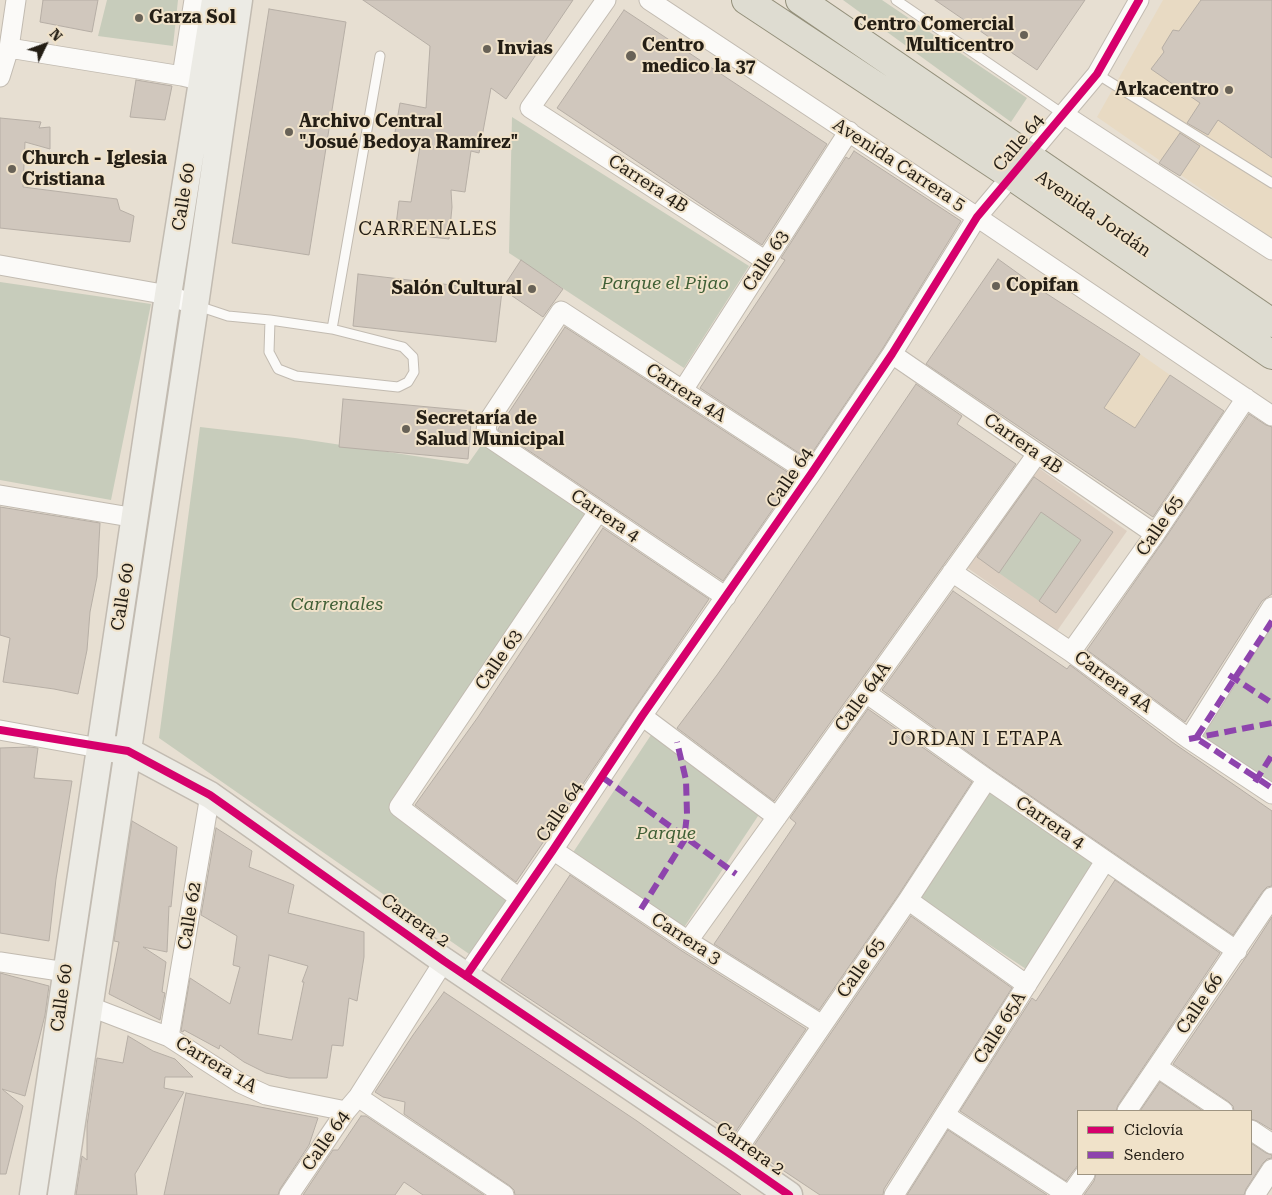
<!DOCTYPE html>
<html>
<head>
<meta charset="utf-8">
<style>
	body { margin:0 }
	#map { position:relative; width:1272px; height:1195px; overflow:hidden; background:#e7dfd2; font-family:"Roboto Serif",serif }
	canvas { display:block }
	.legend { position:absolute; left:1077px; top:1110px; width:175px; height:65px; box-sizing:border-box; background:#f0e2c9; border:1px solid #9e9481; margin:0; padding:6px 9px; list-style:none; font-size:15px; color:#241e15 }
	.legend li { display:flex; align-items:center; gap:10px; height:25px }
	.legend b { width:25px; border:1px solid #9e9481 }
	.north { position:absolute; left:20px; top:20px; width:50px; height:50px; -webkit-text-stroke:4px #f0e2c9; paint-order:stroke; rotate:48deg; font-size:14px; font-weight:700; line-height:20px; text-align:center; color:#241e15 }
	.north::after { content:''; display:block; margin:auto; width:18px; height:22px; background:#241e15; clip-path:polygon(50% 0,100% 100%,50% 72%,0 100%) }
</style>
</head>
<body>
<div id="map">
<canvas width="1272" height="1195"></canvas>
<ul class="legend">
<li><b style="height:6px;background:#d6006c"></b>Ciclovía</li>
<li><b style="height:6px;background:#8e44ad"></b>Sendero</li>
</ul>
<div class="north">N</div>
</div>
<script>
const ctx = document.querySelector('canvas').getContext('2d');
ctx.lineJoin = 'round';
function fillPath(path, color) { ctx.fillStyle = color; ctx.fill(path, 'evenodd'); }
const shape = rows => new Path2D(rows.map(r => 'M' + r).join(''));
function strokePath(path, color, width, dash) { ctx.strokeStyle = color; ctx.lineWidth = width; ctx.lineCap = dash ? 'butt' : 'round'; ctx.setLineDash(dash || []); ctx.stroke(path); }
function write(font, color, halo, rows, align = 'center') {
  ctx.font = font + ' "Roboto Serif",serif'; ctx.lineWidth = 4; ctx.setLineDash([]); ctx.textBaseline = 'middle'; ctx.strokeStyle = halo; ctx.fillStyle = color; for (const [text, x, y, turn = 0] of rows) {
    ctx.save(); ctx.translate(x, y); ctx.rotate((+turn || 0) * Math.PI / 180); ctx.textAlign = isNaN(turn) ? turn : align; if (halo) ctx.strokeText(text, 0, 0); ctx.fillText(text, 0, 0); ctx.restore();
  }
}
fillPath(shape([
	[1163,0,1272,0,1272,238,1097,117],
	[1140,354,1170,375,1135,428,1104,408]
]), '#e8dac3');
fillPath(shape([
	[1033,464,1127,531,1057,631,962,564]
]), '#ddcfc1');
fillPath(shape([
	[107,0,178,0,173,46,98,36],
	[843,0,882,0,1027,98,1011,122],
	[512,117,749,266,684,368,509,253],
	[0,282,151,304,111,500,0,480],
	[200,427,295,438,468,464,485,440,593,515,389,809,513,896,472,956,159,738],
	[1041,512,1081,540,1039,601,999,573],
	[1272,621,1272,788,1196,738],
	[651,735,762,810,681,932,570,857],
	[988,788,1098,860,1026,969,916,896]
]), '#c7ccbb');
const building = shape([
	[43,0,98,0,92,32,40,22,43,0],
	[363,0,573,0,506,99,491,88,479,153,471,151,465,192,451,190,452,207,449,239,395,233,399,201,411,202,421,140,394,138,400,103,426,108,430,46,363,0],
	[935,0,1085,0,1037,70,935,0],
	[1201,0,1272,0,1272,158,1218,120,1208,135,1187,123,1200,103,1151,69,1164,52,1162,48,1173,30,1179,31,1201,0],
	[269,9,346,22,309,255,232,243,269,9],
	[624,10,827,144,762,245,557,108,624,10],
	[136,80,172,86,165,120,130,117,136,80],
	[0,118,41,122,39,128,50,127,50,149,25,142,23,187,117,199,120,210,134,216,130,242,0,228,0,118],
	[1180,133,1200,146,1180,176,1159,163,1180,133],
	[854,151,961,221,883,348,808,459,700,388,785,260,781,258,846,157,849,159,854,151],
	[998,259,1044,292,1140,354,1104,408,1135,428,1170,375,1224,411,1153,517,926,364,998,259],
	[521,260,563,289,543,317,502,289,521,260],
	[358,274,502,291,496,342,353,326,358,274],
	[565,327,795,477,723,581,498,430,498,429,565,327],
	[916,384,962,416,957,424,1016,464,774,801,677,728,717,675,767,604,916,384],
	[343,399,472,411,468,459,339,447,343,399],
	[1249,414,1266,425,1272,427,1272,594,1262,601,1185,722,1087,650,1164,540,1249,414],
	[1034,477,1113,532,1056,613,1039,601,1081,540,1041,512,999,573,977,557,1034,477],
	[0,507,100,523,97,577,90,612,87,650,78,694,54,689,3,682,10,638,0,635,0,507],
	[603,528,709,599,516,882,415,805,478,717,603,528],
	[953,591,1067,669,1070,665,1172,742,1272,811,1272,886,1267,887,1263,891,1233,935,993,770,882,690,953,591],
	[868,709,972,782,899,894,819,1010,714,944,796,823,790,818,868,709],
	[29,747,38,748,34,778,72,781,56,879,49,941,0,933,0,748,29,747],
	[132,821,177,847,171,907,169,906,167,952,143,947,166,962,162,992,165,993,160,1020,109,994,119,942,114,941,132,821],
	[216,828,252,851,249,867,294,885,288,913,364,932,364,957,357,1001,349,998,343,1046,332,1045,327,1078,289,1078,266,1073,244,1062,220,1045,219,1049,184,1030,183,1032,181,1031,190,978,230,1004,240,967,233,965,237,936,201,915,216,828],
	[269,955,308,966,302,982,304,982,292,1040,258,1034,269,955],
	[570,875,682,951,806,1029,734,1134,501,980,570,875],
	[1115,880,1220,953,1118,1105,1116,1111,1078,1111,1078,1165,1066,1181,960,1111,1032,998,1036,1001,1115,880],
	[911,916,1012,988,884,1189,883,1195,820,1195,754,1151,755,1148,753,1147,911,916],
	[1272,917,1272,1130,1257,1121,1251,1119,1251,1111,1234,1111,1233,1106,1229,1102,1173,1064,1246,957,1272,917],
	[0,973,49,986,45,1015,25,1096,2,1089,23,1106,6,1174,0,1174,0,973],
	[444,992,637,1121,741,1195,515,1195,514,1190,510,1186,404,1114,405,1102,383,1097,375,1092,413,1035,444,992],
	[128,1036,153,1051,175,1059,193,1077,165,1077,164,1088,184,1092,135,1174,137,1195,76,1195,82,1156,87,1160,87,1125,97,1058,123,1063,128,1036],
	[1160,1082,1203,1111,1140,1111,1160,1082],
	[186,1093,318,1118,309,1145,280,1189,278,1195,164,1195,186,1093],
	[361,1116,366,1116,484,1195,423,1195,404,1182,395,1195,303,1195,333,1150,338,1150,361,1116],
	[948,1130,1047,1195,907,1195,948,1130],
	[1251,1143,1266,1153,1272,1155,1272,1158,1267,1159,1263,1163,1246,1189,1244,1195,1084,1195,1094,1181,1096,1174,1251,1174,1251,1143]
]);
fillPath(building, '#d0c7bd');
strokePath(building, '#b6aea5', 1);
const lane = shape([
	[896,0,1063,114],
	[1097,74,1272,183],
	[198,306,228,316,270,320,332,329,403,347,413,357,414,372,408,382,398,387,296,376,278,369,269,352,270,320],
	[332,329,380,56]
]);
const street = shape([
	[606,0,530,108,766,261],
	[649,0,977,217,1272,416],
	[9,48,182,76,203,81],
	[182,76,194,0],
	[0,77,9,48,16,0],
	[1063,114,1272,250],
	[0,265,168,295,195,305],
	[892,354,1155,534],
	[683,390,849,131],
	[0,495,136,518],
	[952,572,1071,652,1189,739,1272,794],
	[726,597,490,438,486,431,487,423,561,311,811,474],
	[1071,652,1155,534,1246,398],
	[866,693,987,779,1237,951],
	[642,716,777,817],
	[0,730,99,748],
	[1189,739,1272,607],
	[553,850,688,941,822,1025],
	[519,898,399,807,598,512],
	[908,900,1027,985],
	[688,941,1037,454],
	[0,962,66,972],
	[466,976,553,850,642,716,811,474,892,354,977,217,1097,74,1139,0],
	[91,1007,169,1037,240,1083,266,1095,346,1111],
	[169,1037,210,795],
	[1157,1067,1223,1111],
	[358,1097,504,1195],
	[1127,1111,1272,897],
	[945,1115,1068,1195],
	[1251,1130,1272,1144],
	[733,1156,908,900,987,779],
	[289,1195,346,1111,358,1097,444,961],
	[894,1195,1105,861],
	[1070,1195,1085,1174],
	[1255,1195,1272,1169]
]);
const secondary = shape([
	[113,749,128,751,210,795,444,961,733,1156,789,1195],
	[33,1195,168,295,215,0],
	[61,1195,195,305,239,0]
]);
const primary = shape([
	[746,0,1012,176,1272,355],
	[800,0,1272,323]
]);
strokePath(lane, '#c2bbb1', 11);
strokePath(street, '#c2bbb1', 21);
strokePath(secondary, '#c2bbb1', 29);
strokePath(primary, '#94907b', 30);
strokePath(lane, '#fbfaf8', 9);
strokePath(street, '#fbfaf8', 19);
strokePath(secondary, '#ecebe5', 26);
strokePath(primary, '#dedcd1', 28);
strokePath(shape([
	[1272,621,1196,738,1272,788],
	[1229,675,1272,703],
	[1189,739,1272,723],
	[602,777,736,874],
	[1255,782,1272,755],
	[641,909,684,841,687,814,686,780,677,742]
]), '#8e44ad', 6, [12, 6]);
strokePath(shape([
	[0,730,128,751,210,795,444,961,733,1156,789,1195],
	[466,976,553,850,642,716,811,474,892,354,977,217,1097,74,1139,0]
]), '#d6006c', 8);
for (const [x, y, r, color] of [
	[139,18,5,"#686257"],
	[1024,35,5,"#686257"],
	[487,49,5,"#686257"],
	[631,56,6,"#686257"],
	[1229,90,5,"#686257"],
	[289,132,5,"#686257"],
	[12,169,5,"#686257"],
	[996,286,5,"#686257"],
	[532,289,5,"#686257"],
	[406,429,5,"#686257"]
]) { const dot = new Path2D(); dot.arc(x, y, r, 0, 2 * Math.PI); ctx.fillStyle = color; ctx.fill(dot); strokePath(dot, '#f0e2c9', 2); }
write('bold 18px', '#241e15', '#f0e2c9', [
	["Garza Sol",149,18],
	["Centro Comercial",1014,25,"right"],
	["Multicentro",1014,46,"right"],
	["Centro",642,46],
	["medico la 37",642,67],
	["Invias",497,49],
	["Arkacentro",1219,90,"right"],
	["Archivo Central",299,122],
	["\"Josué Bedoya Ramírez\"",299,143],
	["Church - Iglesia",22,159],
	["Cristiana",22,180],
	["Copifan",1006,286],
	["Salón Cultural",522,289,"right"],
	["Secretaría de",416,419],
	["Salud Municipal",416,440]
], 'left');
write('18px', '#241e15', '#f0e2c9', [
	["Calle 64",1019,143,-50],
	["Avenida Carrera 5",899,165,33],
	["Carrera 4B",648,184,33],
	["Calle 60",184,197,-81],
	["Avenida Jordán",1093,214,35],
	["Calle 63",766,261,-57],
	["Carrera 4A",686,393,33],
	["Carrera 4B",1023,444,35],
	["Calle 64",790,478,-56],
	["Carrera 4",605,516,34],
	["Calle 65",1160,526,-56],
	["Calle 60",123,597,-81],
	["Calle 63",499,660,-56],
	["Carrera 4A",1113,682,36],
	["Calle 64A",863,697,-54],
	["Calle 64",560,812,-56],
	["Carrera 4",1050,823,34],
	["Calle 62",190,916,-81],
	["Carrera 2",415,921,35],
	["Carrera 3",686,939,33],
	["Calle 65",861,968,-55],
	["Calle 60",62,998,-82],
	["Calle 66",1200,1004,-56],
	["Calle 65A",1000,1028,-58],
	["Carrera 1A",216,1065,31],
	["Calle 64",326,1141,-55],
	["Carrera 2",750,1149,35]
]);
write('italic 18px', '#416037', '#f0e2c9', [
	["Parque el Pijao",665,284],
	["Carrenales",337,605],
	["Parque",666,834]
]);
ctx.letterSpacing = '1px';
write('19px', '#241e15', '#f0e2c9', [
	["CARRENALES",428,229],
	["JORDAN I ETAPA",976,739]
]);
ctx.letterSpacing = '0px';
</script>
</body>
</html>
